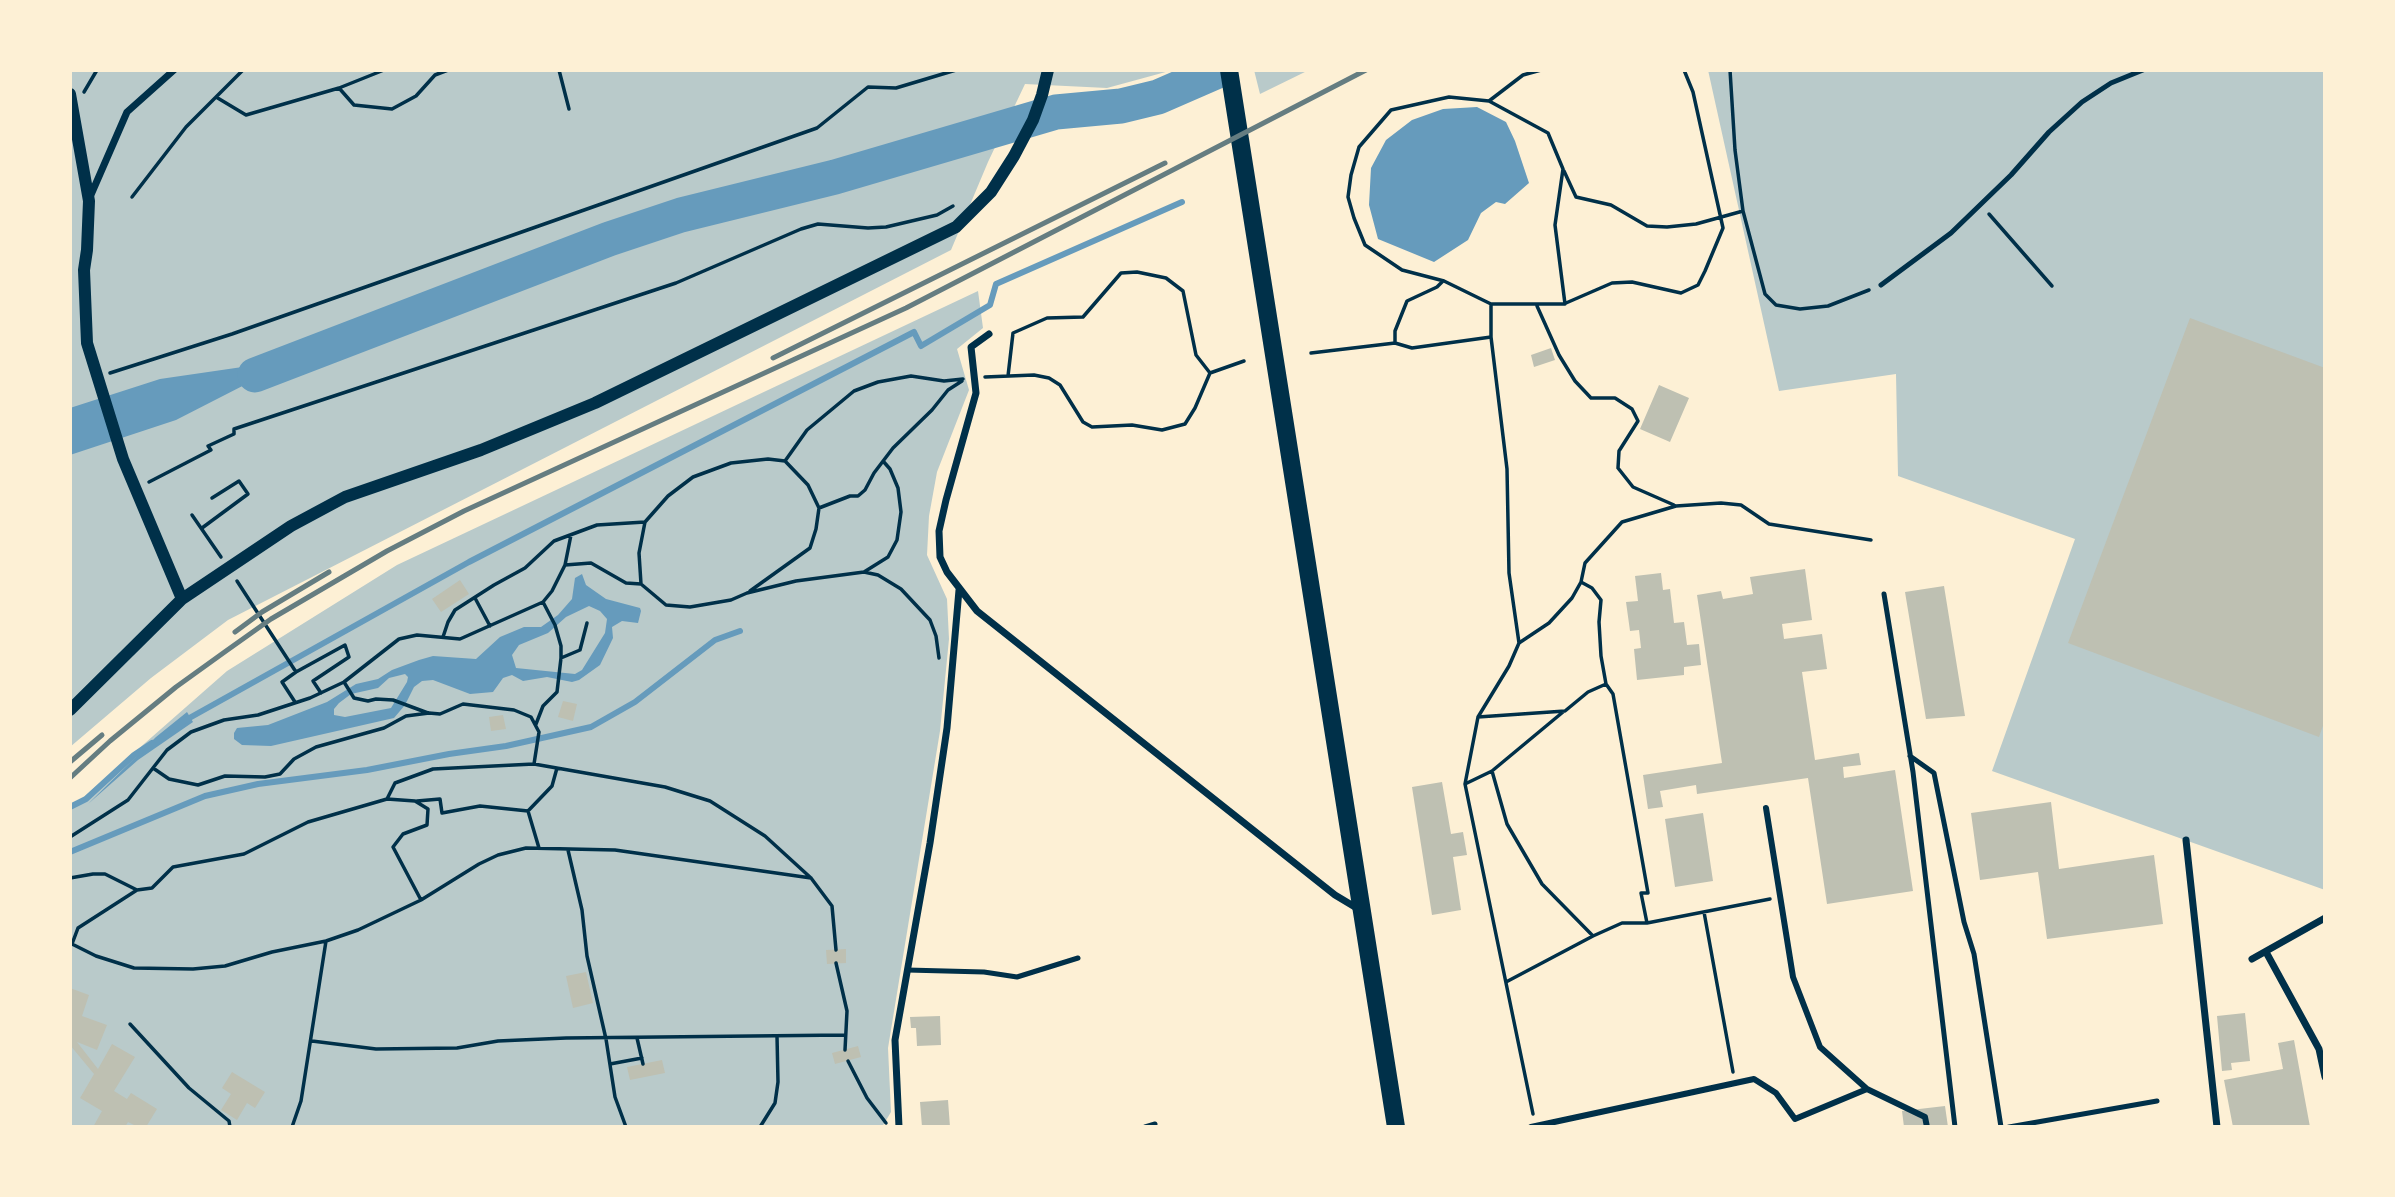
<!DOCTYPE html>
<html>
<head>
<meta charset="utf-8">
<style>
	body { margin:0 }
	#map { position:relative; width:2395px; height:1197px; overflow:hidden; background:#fdf0d5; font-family:"Sofia Sans Condensed",sans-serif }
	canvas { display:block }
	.frame { position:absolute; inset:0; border:72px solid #fdf0d5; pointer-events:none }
</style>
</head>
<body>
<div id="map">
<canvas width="2395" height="1197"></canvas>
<div class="frame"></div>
</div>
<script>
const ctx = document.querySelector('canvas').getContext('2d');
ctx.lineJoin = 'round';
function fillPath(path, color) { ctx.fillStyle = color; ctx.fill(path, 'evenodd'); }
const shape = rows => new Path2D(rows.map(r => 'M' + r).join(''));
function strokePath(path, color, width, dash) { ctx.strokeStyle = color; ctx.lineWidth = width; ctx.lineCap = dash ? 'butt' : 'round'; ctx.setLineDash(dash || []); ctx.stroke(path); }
fillPath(shape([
	[70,70,1173,70,1107,88,1025,84,988,162,951,250,228,620,151,678,70,747],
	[1254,70,1309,70,1260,94],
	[1708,70,2325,70,2325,890,1992,771,2075,539,1898,476,1896,374,1779,391],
	[978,291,983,328,957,349,969,390,937,472,929,516,927,555,947,599,949,639,940,731,888,1048,891,1112,882,1127,70,1127,70,809,227,671,397,565]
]), '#b9caca');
fillPath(shape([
	[1477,107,1506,122,1515,141,1529,183,1505,204,1496,202,1481,213,1468,240,1434,262,1378,239,1369,205,1371,168,1386,140,1412,120,1443,109],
	[298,354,302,363,260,377,176,420,70,455,70,408,160,379,263,364],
	[582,574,586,585,606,599,640,608,641,611,638,623,622,621,612,627,613,638,600,665,579,680,572,682,547,677,523,681,512,675,503,678,493,692,470,694,433,680,422,681,414,687,405,705,394,718,271,746,242,745,234,739,234,733,237,728,268,725,327,702,356,684,378,679,392,670,419,660,433,656,476,659,500,637,524,627,541,627,558,615,572,599,575,578],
	[589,606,600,611,607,619,605,633,582,670,575,674,516,668,512,655,519,645,548,633,566,617],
	[405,674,408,677,407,682,391,708,345,717,334,715,334,709,339,703,351,694,378,688,389,678],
	[187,712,193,722,138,760,88,804,156,737]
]), '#669bbc');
strokePath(shape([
	[184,721,469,562,914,332,921,346,990,305,996,284,1182,202],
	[70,807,86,799,134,755,152,743],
	[70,852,205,796,258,784,367,770,449,754,506,746,591,727,635,702,715,640,740,631]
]), '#669bbc', 6);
strokePath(shape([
	[255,375,609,239,681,215,835,177,1056,112,1121,106,1158,97,1220,70]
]), '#669bbc', 35);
fillPath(shape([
	[2190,318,2325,368,2325,720,2319,737,2068,643],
	[1551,348,1555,360,1534,367,1531,355],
	[1659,385,1689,398,1670,442,1640,429],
	[1805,569,1812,620,1782,624,1784,639,1822,634,1827,669,1802,672,1815,760,1859,753,1861,765,1843,767,1844,778,1895,770,1913,891,1827,904,1808,778,1697,794,1696,785,1660,791,1663,807,1648,809,1643,775,1722,763,1697,595,1721,591,1723,599,1753,594,1750,577],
	[1661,573,1663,590,1670,589,1674,623,1684,622,1687,645,1699,644,1701,665,1684,667,1684,675,1637,680,1634,649,1641,648,1639,630,1630,631,1626,602,1638,601,1635,576],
	[460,580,469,594,441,612,432,599],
	[1944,586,1965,716,1926,719,1905,592],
	[563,701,577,704,573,721,558,717],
	[503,715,506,729,491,731,489,717],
	[1442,782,1451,834,1463,832,1467,855,1453,857,1461,910,1432,915,1412,787],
	[2051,802,2059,869,2154,855,2163,924,2047,939,2038,872,1980,880,1971,813],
	[1703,813,1713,881,1675,887,1665,819],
	[846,949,846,963,827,964,826,950],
	[586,972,593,1003,573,1008,566,976],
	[70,988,89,995,82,1016,107,1025,97,1050,77,1042,98,1069,112,1044,135,1057,114,1091,127,1099,131,1093,157,1109,146,1127,138,1127,128,1122,125,1127,93,1127,102,1111,80,1098,94,1074,70,1045],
	[2245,1013,2250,1061,2231,1063,2232,1070,2222,1071,2217,1016],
	[940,1016,941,1045,917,1046,916,1028,911,1028,910,1017],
	[2294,1040,2310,1127,2233,1127,2224,1080,2283,1069,2278,1043],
	[858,1046,861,1057,835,1064,832,1053],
	[662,1060,665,1073,630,1080,627,1067],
	[232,1072,265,1092,255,1108,247,1103,237,1120,221,1110,231,1094,222,1088],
	[948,1100,950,1127,922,1127,920,1102],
	[1945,1106,1948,1127,1904,1127,1902,1111]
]), '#bec0b2');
strokePath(shape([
	[559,70,569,109],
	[1730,70,1735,150,1743,211,1765,294,1776,305,1800,309,1828,306,1869,290],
	[339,88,354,105,392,109,416,96,435,75,448,70],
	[84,92,97,70],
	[216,97,246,115,339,88,384,70],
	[1489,101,1523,75,1541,70],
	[1564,171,1576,197,1611,205,1647,226,1667,227,1696,224,1743,211],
	[132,197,186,127,243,70],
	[1989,214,2052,286],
	[1443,281,1437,287,1407,301,1395,331,1395,343,1412,348,1491,337],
	[1566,303,1612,283,1632,282,1681,293,1698,285,1705,271,1723,228,1693,92,1684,70],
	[1491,304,1444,281,1402,270,1365,245,1354,218,1348,197,1351,175,1359,147,1391,110,1449,97,1489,101,1548,133,1563,169,1555,225,1565,304,1491,304,1491,337,1507,469,1509,573,1519,643,1509,666,1478,717,1465,784,1533,1114],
	[1537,306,1559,355,1575,381,1591,398,1615,398,1632,409,1638,421,1619,451,1618,468,1633,487,1674,505],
	[1311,353,1395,343],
	[110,373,232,334,817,128,868,87,896,88,956,70],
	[1008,376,1013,333,1047,318,1083,317,1121,273,1137,272,1166,278,1183,291,1196,355,1210,373],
	[985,377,1034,375,1049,378,1060,385,1083,422,1092,427,1132,425,1162,430,1185,424,1195,408,1210,373,1244,361],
	[149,482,211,450,208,446,234,434,234,429,676,283,801,229,818,224,868,228,886,227,937,215,953,206],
	[819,508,850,496,858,496,865,490,874,473,893,448,932,410,948,390,962,381],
	[192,515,221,557],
	[202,528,248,494,239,481,212,498],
	[565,565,591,563,626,583,641,584],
	[864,572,888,557,897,540,901,512,898,488,890,469,883,461],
	[237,581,296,672,282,682,295,702],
	[750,591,810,548,816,529,819,508,808,485,785,461],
	[475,598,490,626],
	[443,637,448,622,455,610,494,585,525,568,554,541,597,525,645,522],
	[1519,643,1549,623,1572,598,1581,582,1585,563,1622,522,1676,506,1721,503,1741,505,1769,524,1871,540],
	[561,658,580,650,587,623],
	[939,658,936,636,930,620,901,589,878,575,864,572,796,581,747,593,731,600,690,607,666,605,641,584,639,553,645,522,668,496,693,477,731,463,768,459,785,461,807,430,854,391,878,382,911,376,944,381,963,379],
	[296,672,345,645,349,657,313,681,321,693],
	[344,682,354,698,368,701,376,699,393,700,428,713],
	[1606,684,1613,694,1648,893,1641,893,1647,923,1770,899],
	[1478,717,1565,711,1588,692,1606,684,1601,656,1599,622,1601,600,1592,588,1581,582],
	[536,724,543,706,557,692,561,658,561,646,555,625,543,602],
	[153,768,169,779,198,785,225,776,265,777,280,774,294,759,316,747,384,728,406,716,429,713,440,714,463,704,514,710,531,717,539,732,534,764],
	[1492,771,1507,824,1542,884,1593,936,1622,923,1646,923],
	[1465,784,1492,771,1563,712],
	[387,799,415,801,428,809,427,825,403,834,393,847,421,900],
	[417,801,440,799,442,813,480,806,528,811],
	[528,811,552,786,557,768],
	[528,811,539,848],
	[70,837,128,800,167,750,191,732,224,720,258,715,310,698,344,682,399,639,417,635,460,639,543,602,552,591,565,565,571,535],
	[568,850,582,910,587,956,606,1039,615,1097,626,1127],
	[70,878,93,874,105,874,137,890],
	[811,878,615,850,526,848,498,855,479,864,421,900,358,930,326,941,272,952,225,966,193,969,134,968,96,956,72,944,78,928,137,890,152,888,173,867,244,854,308,822,387,799,395,783,433,769,534,764,665,787,710,801,765,836,811,878,832,906,836,950],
	[1704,912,1733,1072],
	[836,963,847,1011,845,1050],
	[1506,982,1593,936],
	[130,1024,189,1088,229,1121,230,1127],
	[637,1038,643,1064],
	[312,1041,376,1049,457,1048,498,1041,566,1038,845,1035],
	[848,1061,867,1098,886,1123],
	[610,1064,642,1058],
	[292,1127,301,1101,326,941],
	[760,1127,775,1103,778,1082,777,1036]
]), '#003049', 3.5);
strokePath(shape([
	[1881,285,1951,233,2011,175,2049,132,2082,102,2111,83,2143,70],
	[1884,594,1913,772,1955,1127],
	[1910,756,1934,773,1964,922,1974,954,2001,1127],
	[907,970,984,972,1017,977,1078,958],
	[1145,1127,1155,1124],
	[2009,1127,2157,1101]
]), '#003049', 5);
strokePath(shape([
	[1867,1089,1925,1117,1927,1127],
	[1531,1127,1754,1079,1776,1093,1795,1119,1867,1089,1820,1047,1793,977,1766,808]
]), '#003049', 6);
strokePath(shape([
	[90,197,127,112,174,70],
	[989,334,971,347,976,393,946,500,939,531,940,557,947,572,977,611,1335,895,1360,910],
	[2186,840,2217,1127],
	[2266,952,2319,1049,2325,1077],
	[2252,959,2325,918],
	[899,1127,895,1040,930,843,947,728,959,590]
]), '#003049', 7);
strokePath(shape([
	[70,94,89,201,87,250,84,270,87,343,123,459,182,599],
	[70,710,182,599,291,526,345,497,481,450,595,403,956,227,991,192,1014,156,1033,120,1042,95,1048,70]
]), '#003049', 12);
strokePath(shape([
	[1229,70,1396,1127]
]), '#003049', 18);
strokePath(shape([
	[773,358,1165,163],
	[235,632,262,612,329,572],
	[70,762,102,735],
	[70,778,110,741,176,687,226,651,271,619,387,551,464,511,906,308,1366,70]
]), '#657d81', 5);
</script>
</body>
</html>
